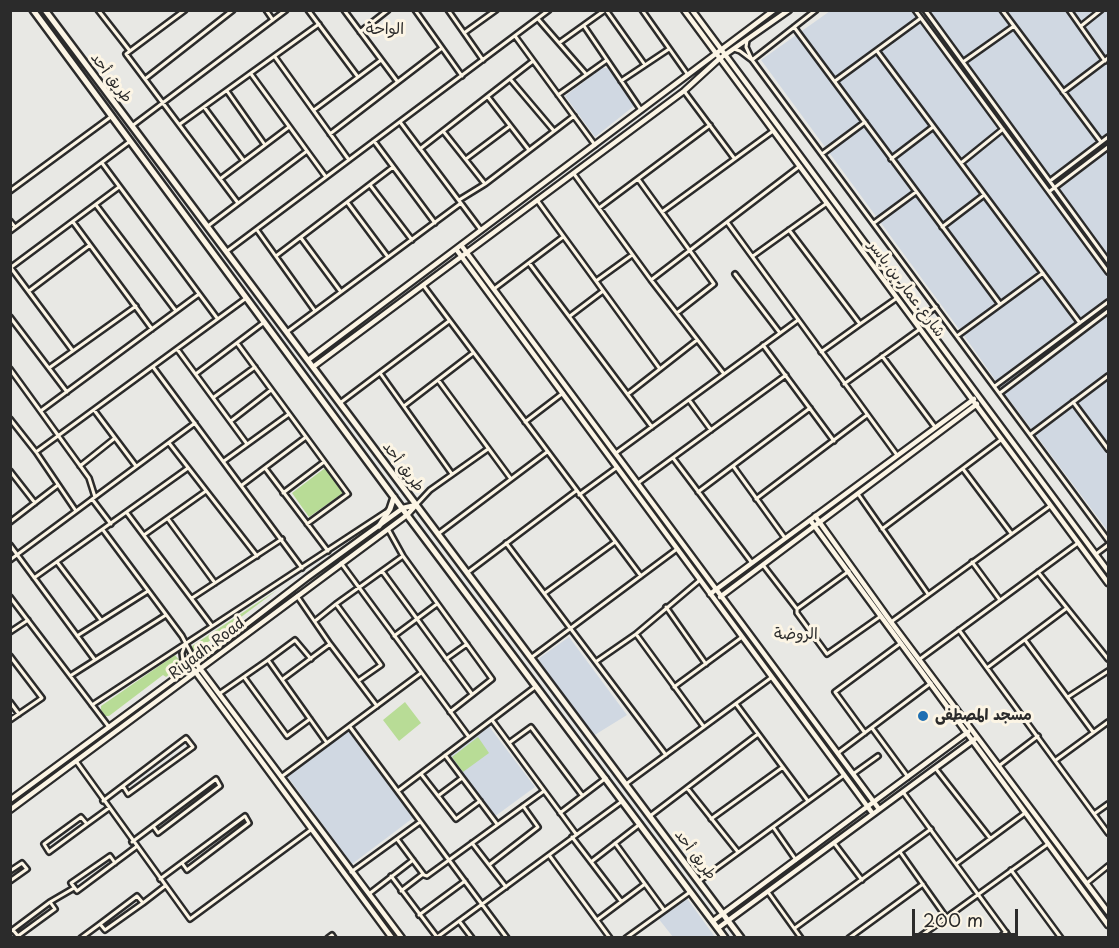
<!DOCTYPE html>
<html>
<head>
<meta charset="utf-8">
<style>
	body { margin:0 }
	#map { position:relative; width:1119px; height:948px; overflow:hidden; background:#e8e8e4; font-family:"Playpen Sans",sans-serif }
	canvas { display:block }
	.frame { position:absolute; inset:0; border:12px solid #2b2b2b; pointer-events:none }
	.scale { position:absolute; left:912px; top:909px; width:106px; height:27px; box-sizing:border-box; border:3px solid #2b2b2b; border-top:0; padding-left:8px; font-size:18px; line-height:21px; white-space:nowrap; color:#2b2b2b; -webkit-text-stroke:4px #fcf5e5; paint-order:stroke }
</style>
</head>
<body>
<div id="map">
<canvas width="1119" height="948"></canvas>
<div class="frame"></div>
<div class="scale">200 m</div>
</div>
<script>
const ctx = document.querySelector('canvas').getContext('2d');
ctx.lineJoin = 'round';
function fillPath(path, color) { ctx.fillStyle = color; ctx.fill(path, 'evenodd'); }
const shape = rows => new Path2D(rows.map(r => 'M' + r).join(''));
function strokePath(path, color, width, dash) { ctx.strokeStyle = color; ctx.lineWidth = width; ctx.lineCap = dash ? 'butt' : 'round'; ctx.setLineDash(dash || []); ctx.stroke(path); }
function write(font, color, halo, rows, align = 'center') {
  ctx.font = font + ' "Playpen Sans","Playpen Sans Arabic",sans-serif'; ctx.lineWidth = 6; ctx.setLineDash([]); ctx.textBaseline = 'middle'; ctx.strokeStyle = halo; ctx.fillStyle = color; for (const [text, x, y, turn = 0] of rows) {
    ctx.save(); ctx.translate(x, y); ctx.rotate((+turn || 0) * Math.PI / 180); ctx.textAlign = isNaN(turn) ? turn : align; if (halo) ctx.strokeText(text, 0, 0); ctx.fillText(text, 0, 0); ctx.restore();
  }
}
fillPath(shape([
	[830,11,1108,11,1108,531,1005,394,970,344,761,60],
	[602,68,608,68,634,106,595,137,565,96],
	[569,637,627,715,593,736,538,659],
	[488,725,535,787,494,817,448,755],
	[348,731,413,818,352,864,287,776],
	[686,897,715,937,673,937,658,918]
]), '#d0d8e2');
fillPath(shape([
	[325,468,343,493,309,517,292,493],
	[277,590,196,651,192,650,192,646],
	[175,655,180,661,177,668,166,677,163,675,109,716,105,716,101,710,101,706],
	[405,702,421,723,399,741,383,720],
	[478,737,489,753,463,772,452,757]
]), '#b8dc96');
const street = shape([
	[98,10,130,51],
	[185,10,126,54,238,203],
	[266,10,273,20],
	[308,10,358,77],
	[344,10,397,81],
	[415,10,462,76],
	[448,10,483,60],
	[606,10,645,65],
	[642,10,688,75],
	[915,10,1108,272],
	[925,10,1108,261],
	[1002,10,1101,142],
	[1069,10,1105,61],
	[538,19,586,74],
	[584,26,641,110],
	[1081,26,1101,10],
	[794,27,1000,304],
	[360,32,388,10],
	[464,33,496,10],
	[515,36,595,145],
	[747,40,746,47,752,60,1108,540],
	[559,43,605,10],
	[734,49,740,51,752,60],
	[877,51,1080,323],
	[275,57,349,160],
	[752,60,816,10],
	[963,62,1014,26],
	[251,74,326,177],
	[145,79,233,10],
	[510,79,554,131],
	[621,81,669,49],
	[835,81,921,18],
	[227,91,265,145],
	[684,91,734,158],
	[1063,92,1108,58],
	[558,95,607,60],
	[488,97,529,150],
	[204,107,244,161],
	[314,110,381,60],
	[400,122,481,230],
	[180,124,319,24],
	[132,126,286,10],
	[443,131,485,184,574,116],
	[330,134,442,48],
	[374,141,435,223],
	[420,149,533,61],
	[822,154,865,122],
	[466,159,510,126],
	[891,159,933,127],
	[102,163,217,318],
	[961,163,1003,129],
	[574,174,651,280,724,374],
	[220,179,289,127],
	[638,179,714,284,677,313],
	[1050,181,1108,137],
	[370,185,412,240],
	[10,191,112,116],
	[1050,191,1108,147],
	[459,200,485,184],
	[537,200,660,369],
	[347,202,388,257],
	[96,205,176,311],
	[599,208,710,125],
	[662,212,773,131],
	[10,221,15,227],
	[73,222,152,329],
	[727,222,897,455],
	[874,223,916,192],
	[208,226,307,151],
	[942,227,984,195],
	[257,230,315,311],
	[789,230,860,324,897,298],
	[10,231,129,142],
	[301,238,341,292],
	[226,252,549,10],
	[276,256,393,167],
	[753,256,827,203],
	[529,263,652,427],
	[10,268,119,187],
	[11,268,73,351],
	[735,274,780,333],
	[651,280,800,166],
	[596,281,632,255],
	[423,285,641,576],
	[494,289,563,237],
	[29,291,90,245],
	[570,316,603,291],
	[10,317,67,392],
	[921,318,936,307],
	[287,332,461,203],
	[957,336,1043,273],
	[237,343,348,494,307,524],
	[763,345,834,441],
	[177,349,247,444],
	[821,352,860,324],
	[882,356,935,427],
	[153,367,302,568],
	[49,368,136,306],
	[10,369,89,478,95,497],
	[197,373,263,323],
	[380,373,452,474],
	[438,380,511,479],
	[844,384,920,329],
	[995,386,1108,302],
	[1000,393,1108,311],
	[628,394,697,340],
	[214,397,255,367],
	[689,400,711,430],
	[1073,402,1108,449],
	[340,403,449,321],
	[404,406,473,353],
	[42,410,199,294],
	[94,410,136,466],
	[10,419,36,452,76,511],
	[231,421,271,390],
	[525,422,563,393],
	[1031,434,1108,376],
	[169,443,257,556],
	[36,452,245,299],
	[616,453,798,320],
	[673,458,752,563],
	[224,461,289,414],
	[80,466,115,438],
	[733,466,785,538],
	[265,468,328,551],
	[963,469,1011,533],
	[10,471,35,503],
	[638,483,786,375],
	[242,485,306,437],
	[698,492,810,408],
	[283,493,324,462],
	[858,494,928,594],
	[579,495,616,468],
	[92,499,111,524],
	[756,499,867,415],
	[416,505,430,490,488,449],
	[127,513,212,626],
	[168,519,215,583],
	[10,522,58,485],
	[388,529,403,556],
	[882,529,1002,439],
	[103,530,182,636,196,663],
	[438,534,547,452],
	[144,535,206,491],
	[506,543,666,755],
	[10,545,95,660],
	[1096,554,1108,545],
	[10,560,195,423],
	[57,562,101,620],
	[972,562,1000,600],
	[341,563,469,737],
	[763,565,797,609,849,571],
	[382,571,472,694],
	[1038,572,1108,659],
	[467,573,576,491],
	[34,578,188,468],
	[545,593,615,542],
	[297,596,330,644,377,706],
	[10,597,109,727],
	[192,598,282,539],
	[336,604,403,556,492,679,450,712],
	[666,607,706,664],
	[797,609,797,613,827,654,881,616],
	[315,621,336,604,381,665,358,681],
	[891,622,1050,506],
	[959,630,1108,833],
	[10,632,28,620],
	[636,634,704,727],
	[77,636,148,591],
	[394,636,437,604],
	[1025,640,1093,732],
	[185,645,182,653,183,661,191,666],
	[191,655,196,657,207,652],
	[10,656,42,698,10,720],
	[532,657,677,549],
	[446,659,467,644],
	[920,659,1078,543],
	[268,660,295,640,311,659],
	[597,661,636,634,700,580],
	[987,668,1067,608],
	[70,676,166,615],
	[244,677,287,736,310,719],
	[174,678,183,661],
	[283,679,330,644],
	[674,687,742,637],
	[219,694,268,660,327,743],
	[1068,697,1108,671],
	[10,702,19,714],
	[736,704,808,801],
	[92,705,386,512],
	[492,720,576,834],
	[350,727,507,938],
	[872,728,908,777],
	[865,733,835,692,901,643],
	[509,743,531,727,582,795],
	[838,753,931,683],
	[445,755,497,824],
	[1056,760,1108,722],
	[76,761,190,919,312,829],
	[1000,765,1038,736],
	[936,769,990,838],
	[421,774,456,819,480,801],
	[853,774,878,756],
	[281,777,421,673],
	[626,784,772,677],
	[687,788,738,852],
	[398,791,535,687],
	[903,792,1010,938],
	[438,796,462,778],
	[103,801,186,738,193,747,128,794,123,786],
	[560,813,606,778],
	[1094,814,1108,804],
	[650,816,758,734],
	[711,819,783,767],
	[87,824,81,817,44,844,49,852,87,824,109,808],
	[773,827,796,860],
	[572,837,621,901],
	[397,839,424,875,427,876,544,791],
	[132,842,216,779,220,786,158,833,153,826],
	[472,843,506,887],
	[615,843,664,910],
	[834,843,862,880],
	[900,852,946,917],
	[549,855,610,938],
	[591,862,640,824],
	[115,863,110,856,71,883,77,891,136,847],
	[956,864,1025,813],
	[489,865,538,827,523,806],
	[1011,870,1061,938],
	[10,871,22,863,27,869,10,881],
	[351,872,420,822],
	[391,876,437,937],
	[160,879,245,816,249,823,187,870,182,863],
	[699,881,844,775],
	[1087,883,1108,866],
	[401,891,423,874],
	[768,892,801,938],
	[369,894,413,860],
	[50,902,74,888],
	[143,903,137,896,100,924,105,930,143,903,165,886],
	[419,915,465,881],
	[597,920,645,884],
	[459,921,472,938],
	[795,928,931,829],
	[10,932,50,902,55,909,18,936,13,930],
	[81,938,100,924],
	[328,938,332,935,334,938],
	[436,938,621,802],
	[626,938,690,892],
	[849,938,923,884],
	[918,938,1048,844],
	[999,938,1006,932]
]);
const secondary = shape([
	[684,10,1108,583],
	[692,10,1108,571],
	[461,245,879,809],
	[456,249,873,814],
	[308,360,774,10],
	[313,367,684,91,719,59,789,10],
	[815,516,891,622,1108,912],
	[810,520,1108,925],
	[710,594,974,399],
	[720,597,977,404],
	[196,663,402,938],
	[194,670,392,938],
	[10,800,196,663,308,577,403,508,416,505],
	[10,810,407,515,416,505],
	[713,921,968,732],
	[718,928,975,739]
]);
const primary = shape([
	[33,10,407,515,725,938],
	[45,10,741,938],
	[379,526,390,509,394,497]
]);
strokePath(street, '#2b2b2b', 8);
strokePath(secondary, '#2b2b2b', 9);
strokePath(primary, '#2b2b2b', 10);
strokePath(street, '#fcf5e5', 3);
strokePath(secondary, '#fcf5e5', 4.5);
strokePath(primary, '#fcf5e5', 5);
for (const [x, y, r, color] of [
	[923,716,6,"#1f6fb2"]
]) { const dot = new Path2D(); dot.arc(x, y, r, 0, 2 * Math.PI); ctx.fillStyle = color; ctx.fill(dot); strokePath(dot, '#fcf5e5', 2); }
write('15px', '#2b2b2b', '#fcf5e5', [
	["طريق أحد",111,78,53],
	["شارع عمار بن ياسر",906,289,53],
	["طريق أحد",403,467,53],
	["Riyadh Road",207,649,-37],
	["طريق أحد",695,855,53]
]);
write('bold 15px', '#2b2b2b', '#fcf5e5', [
	["مسجد المصطفى",935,716]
], 'left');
write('16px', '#2b2b2b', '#fcf5e5', [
	["الواحة",385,30],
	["الروضة",796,635]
]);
</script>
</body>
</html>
